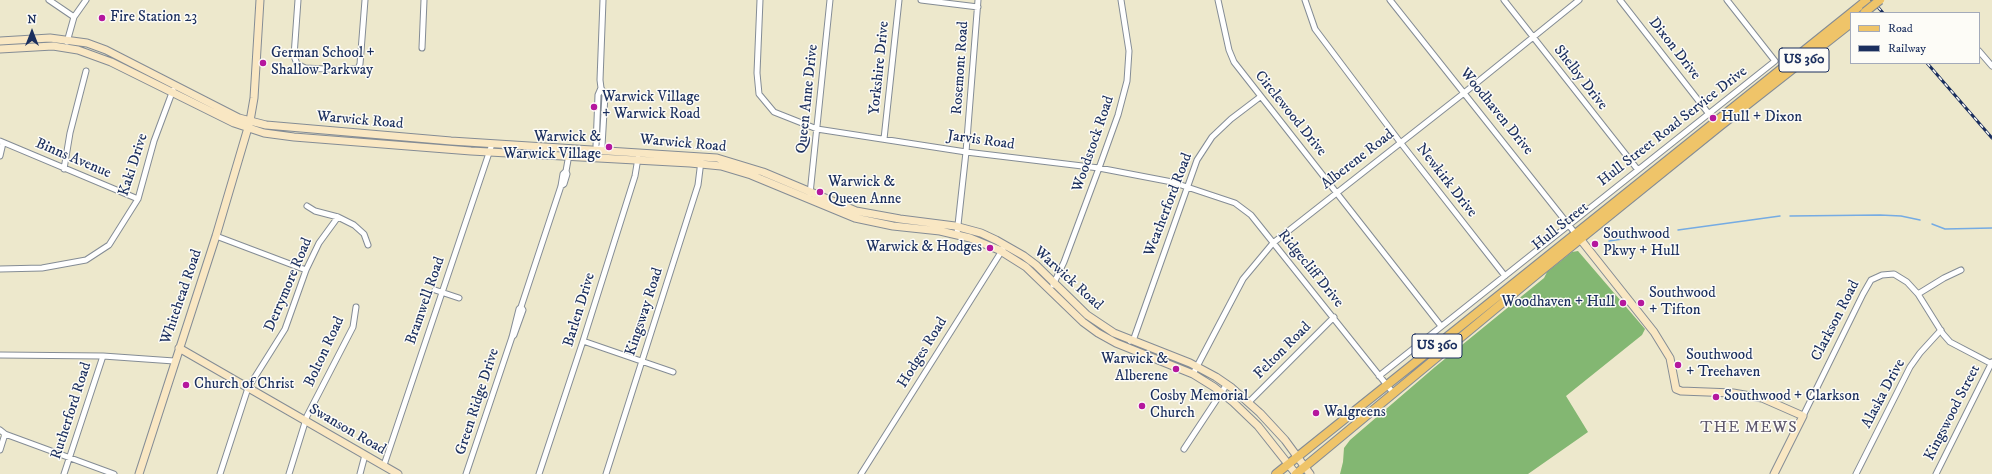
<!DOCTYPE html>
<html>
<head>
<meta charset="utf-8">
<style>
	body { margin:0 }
	#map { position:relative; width:1992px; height:474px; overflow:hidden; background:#ede8cc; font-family:"IM FELL DW Pica",serif }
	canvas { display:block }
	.legend { position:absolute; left:1850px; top:12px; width:130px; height:52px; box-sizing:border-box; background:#fdfcf7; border:1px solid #a3aaba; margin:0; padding:5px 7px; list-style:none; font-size:12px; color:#1b2f5e }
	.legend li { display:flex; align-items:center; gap:8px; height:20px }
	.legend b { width:20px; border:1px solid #a3aaba }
	.north { position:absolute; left:12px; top:12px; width:40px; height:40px; -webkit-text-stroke:3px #fdfcf7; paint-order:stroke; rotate:0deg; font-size:11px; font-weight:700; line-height:16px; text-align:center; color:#1b2f5e }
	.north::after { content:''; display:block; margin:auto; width:14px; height:18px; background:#1b2f5e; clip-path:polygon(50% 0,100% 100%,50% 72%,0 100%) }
</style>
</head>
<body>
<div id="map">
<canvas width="1992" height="474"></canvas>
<ul class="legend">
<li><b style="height:5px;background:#efc469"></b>Road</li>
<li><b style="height:5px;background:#1b2f5e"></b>Railway</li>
</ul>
<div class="north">N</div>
</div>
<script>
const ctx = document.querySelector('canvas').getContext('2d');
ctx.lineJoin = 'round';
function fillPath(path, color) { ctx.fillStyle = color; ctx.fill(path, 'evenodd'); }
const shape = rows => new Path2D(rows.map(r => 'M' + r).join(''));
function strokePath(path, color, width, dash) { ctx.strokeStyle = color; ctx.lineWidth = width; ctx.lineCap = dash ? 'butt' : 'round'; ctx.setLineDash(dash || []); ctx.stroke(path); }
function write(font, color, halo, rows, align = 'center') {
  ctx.font = font + ' "IM FELL DW Pica",serif'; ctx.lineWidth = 3; ctx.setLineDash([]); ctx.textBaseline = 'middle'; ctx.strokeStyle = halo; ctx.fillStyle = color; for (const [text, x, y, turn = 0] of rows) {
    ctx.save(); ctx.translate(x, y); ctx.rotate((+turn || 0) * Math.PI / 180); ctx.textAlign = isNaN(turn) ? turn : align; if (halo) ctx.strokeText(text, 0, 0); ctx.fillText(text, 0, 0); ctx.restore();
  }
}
fillPath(shape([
	[1578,251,1645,329,1642,335,1566,396,1588,432,1528,474,1340,474,1343,462,1344,448,1350,440,1435,367,1544,278,1547,272,1572,252]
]), '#83b772');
strokePath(shape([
	[1790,216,1880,215,1901,216,1920,220],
	[1932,224,1945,229,1992,228],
	[1678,230,1780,216],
	[1609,241,1669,232]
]), '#75abe3', 1.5);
const street = shape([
	[49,0,74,17,67,42],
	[298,0,294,56,297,64,305,68,346,70,358,68,360,64,365,0],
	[760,0,757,73,759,94,774,112,817,129,966,152,1099,168,1172,182,1235,203,1251,215,1394,394],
	[921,0,978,7],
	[1218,0,1229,50,1234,62,1441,326],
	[1305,0,1315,29,1400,142,1505,276],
	[1390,0,1575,233],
	[1504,0,1638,170],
	[1620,0,1709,114],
	[74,17,86,0],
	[422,48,424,0],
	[1979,51,1992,66],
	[884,139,899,0],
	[0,141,138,199],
	[598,151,602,146,605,95,601,88,600,80,603,0],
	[598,152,596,146,598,95,601,88],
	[0,156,3,143],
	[64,169,70,133,86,71],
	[561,186,564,184,567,174,566,171,570,149],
	[810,194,830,0],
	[307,206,315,211,338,217,354,225,364,234,368,245],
	[957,234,966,152,978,0],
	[216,236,306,270],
	[0,269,42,268,86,260,109,245,138,199,154,141,173,90],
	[1053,285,1064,262,1099,168,1118,115,1127,81,1129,51,1121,0],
	[435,290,459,298],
	[1918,294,1944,278,1961,270],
	[512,337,514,335,523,310,521,307],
	[583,341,673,372],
	[1130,341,1134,338,1197,160,1212,137,1231,119,1260,97],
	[0,355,103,356,174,361],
	[1193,374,1243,279,1273,243,1464,93,1579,0],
	[1379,376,1775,61,1727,0],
	[1249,402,1334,317],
	[1803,416,1863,294,1871,280,1882,275,1894,274,1907,282,1918,294,1943,334,1950,342,1992,364],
	[0,430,5,434,114,474],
	[1184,449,1227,384],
	[0,450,5,434],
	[384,465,492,144],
	[64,474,103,356],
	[220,474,248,388,285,329,306,270,319,243,338,217],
	[289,474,307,416,353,327,356,307],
	[360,474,365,455],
	[466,474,512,337,519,309,521,307,561,186,563,174,566,171],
	[539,474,583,341,635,176,638,158],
	[606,474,698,185,701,161],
	[861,474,1003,249],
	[1856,474,1910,367,1920,353,1941,330],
	[1936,474,1992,362]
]);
const secondary = shape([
	[0,41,50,38,87,43,106,50,239,118,266,125,451,141,717,158,763,172,856,211,900,219,955,226,981,233,996,240,1024,256,1036,265,1087,315,1114,333,1190,363,1216,377,1232,388,1260,413,1285,440,1310,474],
	[0,49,53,46,78,50,111,62,234,123,264,133,294,137,471,151,690,163,721,166,751,175,855,218,893,226,940,231,970,238,999,250,1026,267,1083,322,1098,333,1116,343,1193,374,1214,387,1233,402,1258,426,1296,474],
	[1577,235,1654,332,1670,358,1676,389,1681,391,1733,393,1762,398,1803,416,1774,474],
	[179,348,398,474],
	[139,474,216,236,250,121,254,98,260,0]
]);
const primary = shape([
	[1851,13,1867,0],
	[1276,474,1851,13],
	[1296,474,1536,275,1720,126,1851,23]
]);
strokePath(street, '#848c95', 7);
strokePath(secondary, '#848c95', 9);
strokePath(primary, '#848c95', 10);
strokePath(street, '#fff', 5);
strokePath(secondary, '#f9e7c3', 7);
strokePath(primary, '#efc469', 8);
const rail = shape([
	[1872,0,1883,13],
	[1927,63,1992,138]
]);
strokePath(rail, '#1b2f5e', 3);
strokePath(rail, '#fdfcf7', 1.5, [4.5]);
const primaryBridge = shape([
	[1865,12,1880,0]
]);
strokePath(primaryBridge, '#848c95', 10, []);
strokePath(primaryBridge, '#efc469', 8);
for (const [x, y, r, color] of [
	[102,18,4,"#b5179e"],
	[263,63,4,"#b5179e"],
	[594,107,4,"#b5179e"],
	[1713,118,4,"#b5179e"],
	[609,147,4,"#b5179e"],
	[820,192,4,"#b5179e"],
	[1595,244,4,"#b5179e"],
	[990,248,4,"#b5179e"],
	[1623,303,4,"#b5179e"],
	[1641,303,4,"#b5179e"],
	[1678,365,4,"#b5179e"],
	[1176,369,4,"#b5179e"],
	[186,385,4,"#b5179e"],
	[1716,397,4,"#b5179e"],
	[1142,406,4,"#b5179e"],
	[1316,413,4,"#b5179e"]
]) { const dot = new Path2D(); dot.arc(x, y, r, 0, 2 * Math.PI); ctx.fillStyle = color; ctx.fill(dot); strokePath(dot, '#fdfcf7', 1.5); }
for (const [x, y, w] of [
	[1804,60,50],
	[1437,346,50]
]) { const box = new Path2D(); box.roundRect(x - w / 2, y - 12, w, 24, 3); ctx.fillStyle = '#fdfcf7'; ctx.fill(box); strokePath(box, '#1b2f5e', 1); }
write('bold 14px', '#1b2f5e', null, [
	["US 360",1804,60],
	["US 360",1437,346]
]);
write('15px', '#1b2f5e', '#fdfcf7', [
	["Fire Station 23",110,18],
	["German School +",271,54],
	["Shallow Parkway",271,71],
	["Warwick Village",602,98],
	["+ Warwick Road",602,115],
	["Hull + Dixon",1721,118],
	["Warwick &",601,138,"right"],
	["Warwick Village",601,155,"right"],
	["Warwick &",828,183],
	["Queen Anne",828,200],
	["Southwood",1603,235],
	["Pkwy + Hull",1603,252],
	["Warwick & Hodges",982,248,"right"],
	["Southwood",1649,294],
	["+ Tifton",1649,311],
	["Woodhaven + Hull",1615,303,"right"],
	["Southwood",1686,356],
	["+ Treehaven",1686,373],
	["Warwick &",1168,360,"right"],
	["Alberene",1168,377,"right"],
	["Church of Christ",194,385],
	["Cosby Memorial",1150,397],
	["Church",1150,414],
	["Southwood + Clarkson",1724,397],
	["Walgreens",1324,413]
], 'left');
write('15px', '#1b2f5e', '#fdfcf7', [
	["Dixon Drive",1674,49,52],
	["Yorkshire Drive",880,68,-84],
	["Rosemont Road",961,68,-86],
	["Shelby Drive",1580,78,52],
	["Queen Anne Drive",808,99,-84],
	["Woodhaven Drive",1496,112,51],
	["Circlewood Drive",1290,114,51],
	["Warwick Road",360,121,5],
	["Hull Street Road Service Drive",1673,127,-38],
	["Jarvis Road",981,141,8],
	["Warwick Road",683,144,5],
	["Woodstock Road",1094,144,-71],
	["Binns Avenue",73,159,23],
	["Alberene Road",1358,160,-38],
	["Kaki Drive",134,165,-72],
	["Newkirk Drive",1446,181,52],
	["Weatherford Road",1169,205,-69],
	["Hull Street",1561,227,-39],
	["Ridgecliff Drive",1310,269,51],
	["Warwick Road",1068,279,42],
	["Derrymore Road",289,285,-67],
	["Whitehead Road",182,297,-71],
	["Bramwell Road",426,301,-71],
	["Barlen Drive",580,310,-73],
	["Kingsway Road",645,312,-72],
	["Clarkson Road",1836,321,-63],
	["Felton Road",1283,351,-45],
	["Bolton Road",325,352,-65],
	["Hodges Road",923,353,-58],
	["Alaska Drive",1884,394,-62],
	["Green Ridge Drive",478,402,-72],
	["Rutherford Road",72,411,-72],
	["Kingswood Street",1953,413,-63],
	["Swanson Road",347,430,30]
]);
ctx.letterSpacing = '1px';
write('16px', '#5f586d', '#fdfcf7', [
	["THE MEWS",1749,429]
]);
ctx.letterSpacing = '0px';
</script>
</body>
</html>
